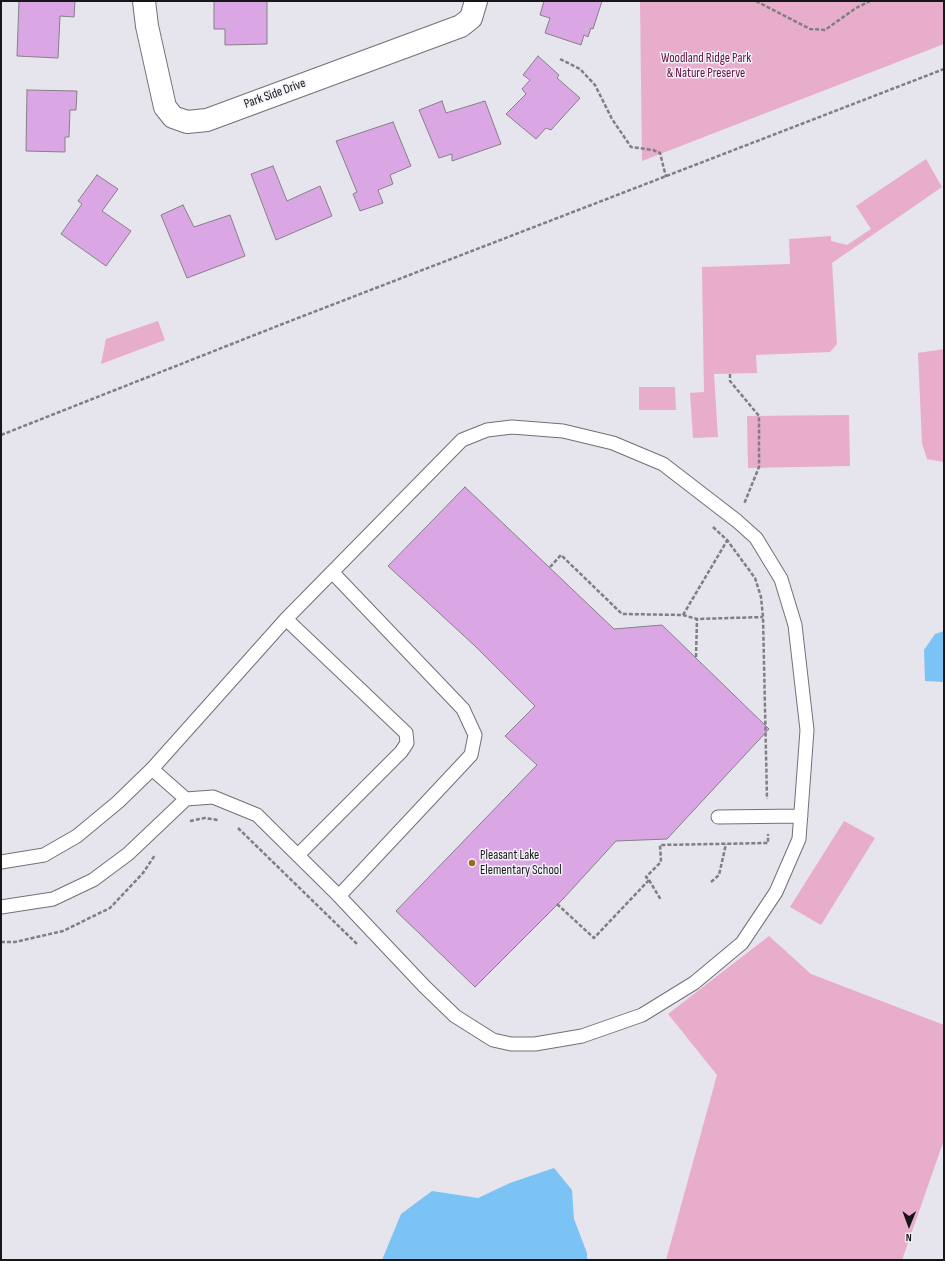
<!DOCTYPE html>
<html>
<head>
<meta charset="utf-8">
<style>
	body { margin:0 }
	#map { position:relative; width:945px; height:1261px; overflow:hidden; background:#e6e4ec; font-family:"Sofia Sans Condensed",sans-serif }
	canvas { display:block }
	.frame { position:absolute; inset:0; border:2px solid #171619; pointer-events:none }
	.north { position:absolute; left:889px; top:1205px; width:40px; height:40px; -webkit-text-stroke:3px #f3f2f9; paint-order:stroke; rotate:181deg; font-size:11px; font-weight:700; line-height:16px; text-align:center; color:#171619 }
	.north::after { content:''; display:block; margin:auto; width:14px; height:18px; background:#171619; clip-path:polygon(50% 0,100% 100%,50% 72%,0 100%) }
</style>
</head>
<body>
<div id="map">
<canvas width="945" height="1261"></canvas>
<div class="frame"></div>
<div class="north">N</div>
</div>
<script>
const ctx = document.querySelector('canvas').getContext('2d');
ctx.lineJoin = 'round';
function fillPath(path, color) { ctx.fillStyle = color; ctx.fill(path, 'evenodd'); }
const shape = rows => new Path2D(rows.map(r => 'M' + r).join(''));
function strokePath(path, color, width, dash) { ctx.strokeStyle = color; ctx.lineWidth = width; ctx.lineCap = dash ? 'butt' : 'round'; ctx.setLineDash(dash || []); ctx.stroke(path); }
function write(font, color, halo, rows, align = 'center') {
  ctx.font = font + ' "Sofia Sans Condensed",sans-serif'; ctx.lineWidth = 3; ctx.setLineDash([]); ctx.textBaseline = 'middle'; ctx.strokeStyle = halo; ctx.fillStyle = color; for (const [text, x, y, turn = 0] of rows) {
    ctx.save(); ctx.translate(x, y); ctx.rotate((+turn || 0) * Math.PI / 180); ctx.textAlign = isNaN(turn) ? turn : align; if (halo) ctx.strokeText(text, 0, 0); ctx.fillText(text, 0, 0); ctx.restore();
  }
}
fillPath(shape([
	[640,1,944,1,944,44,642,161],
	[926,159,942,187,832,263,837,344,830,352,756,355,757,373,714,374,718,437,693,438,690,393,704,392,702,267,790,264,789,239,831,236,831,241,847,245,871,229,856,206],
	[158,321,165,340,101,364,106,339],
	[944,349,944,462,927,459,922,443,918,353],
	[639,387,675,387,676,410,639,410],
	[849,415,850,466,748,468,747,416],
	[844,821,875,838,821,925,790,907],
	[769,936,811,974,944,1025,944,1140,902,1260,666,1260,717,1075,668,1014]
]), '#e8adca');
fillPath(shape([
	[944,631,944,682,925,681,924,650,935,634],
	[554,1168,572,1190,574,1219,587,1253,587,1260,382,1260,401,1214,432,1191,478,1198,510,1183]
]), '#7cc3f5');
const building = shape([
	[19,1,75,1,74,17,60,16,58,58,17,56,19,1],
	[214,1,267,1,267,44,225,45,225,29,214,29,214,1],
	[544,1,602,1,593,29,591,28,588,37,584,35,581,45,545,33,550,18,540,15,544,1],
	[538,56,559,75,557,78,580,98,551,130,546,128,536,139,506,114,526,94,522,89,530,80,523,75,538,56],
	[27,90,77,91,76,110,70,110,69,137,65,137,65,152,26,151,27,90],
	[442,101,446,113,485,101,501,144,452,161,452,154,439,158,419,110,442,101],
	[393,122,411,166,390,175,393,184,378,190,383,203,360,211,353,194,357,192,336,141,393,122],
	[273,166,287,201,320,186,332,216,276,240,251,174,273,166],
	[97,175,118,189,102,211,131,231,106,266,61,234,82,204,78,201,97,175],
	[183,205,194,227,230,215,245,256,187,278,161,215,183,205],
	[465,487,614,629,662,625,769,729,667,839,616,841,563,899,475,987,396,911,537,765,505,736,535,706,475,646,388,566,465,487]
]);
fillPath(building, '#daa7e4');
strokePath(building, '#858086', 1);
const service = shape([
	[332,572,463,709,475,735,471,755,339,896],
	[286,619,406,733,407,743,401,752,298,855],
	[152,769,186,799],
	[718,817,801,816],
	[1,862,44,855,77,836,118,802,152,769,286,619,462,440,487,430,512,427,563,431,613,443,663,464,737,521,756,538,781,579,795,625,807,730,799,839,776,892,742,943,694,983,642,1015,582,1036,535,1044,511,1044,493,1040,455,1016,424,986,339,896,257,815,213,797,186,799,128,854,93,880,53,899,1,907]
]);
const minor = shape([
	[144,1,147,26,165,107,173,117,187,122,207,120,461,26,471,18,476,1]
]);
strokePath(service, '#727077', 15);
strokePath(minor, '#727077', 24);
strokePath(shape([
	[756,1,810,29,825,30,856,8,870,1],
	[560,59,580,69,595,85,612,119,631,147,653,150,660,153,666,177],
	[730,374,730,381,759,416,759,467,744,504],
	[1,435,285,323,944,69],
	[713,527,727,540,755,578,761,597,763,617,767,799],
	[550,567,561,555,622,614,683,615,697,619,763,617],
	[683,615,728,539],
	[696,657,697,619],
	[190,821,205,818,218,820],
	[238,828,357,944],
	[649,880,661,900],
	[711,882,719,875,726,844],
	[557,904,594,938,649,880,646,877,661,862,660,845,768,843,768,834],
	[1,942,15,942,63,931,110,908,143,873,155,855]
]), '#7f7e83', 2.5, [4, 2]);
strokePath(service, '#fff', 13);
strokePath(minor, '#fff', 22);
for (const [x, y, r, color] of [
	[472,863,4,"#9f6823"]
]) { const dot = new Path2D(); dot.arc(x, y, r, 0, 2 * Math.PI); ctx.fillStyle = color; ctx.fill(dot); strokePath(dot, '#f3f2f9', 1.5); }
write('13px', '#660f46', '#f3f2f9', [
	["Woodland Ridge Park",706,59],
	["& Nature Preserve",706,74]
]);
write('13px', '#171619', '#f3f2f9', [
	["Park Side Drive",275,94,-20]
]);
write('13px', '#171619', '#f3f2f9', [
	["Pleasant Lake",480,856],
	["Elementary School",480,871]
], 'left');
</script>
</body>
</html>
